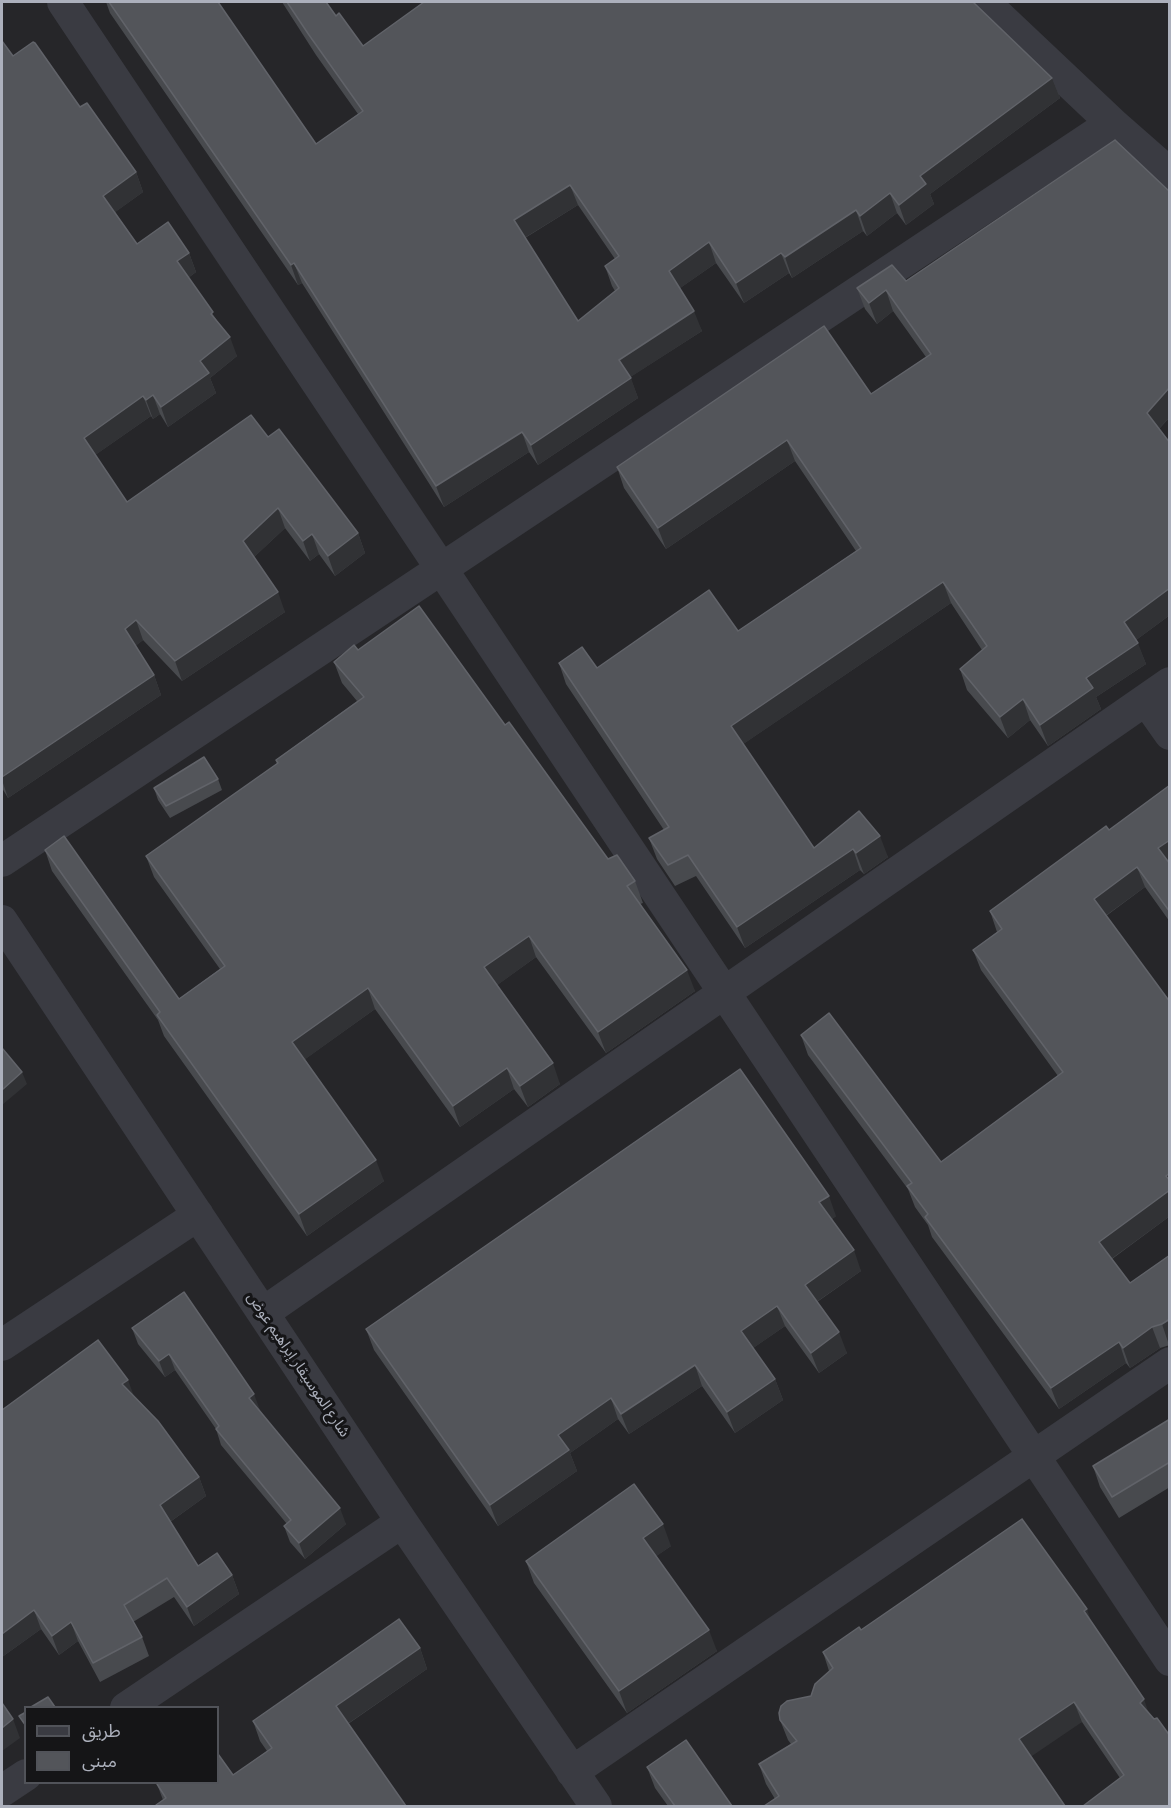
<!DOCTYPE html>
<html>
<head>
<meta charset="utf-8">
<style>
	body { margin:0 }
	#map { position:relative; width:1171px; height:1808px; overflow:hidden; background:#1a1a1c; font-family:"Archivo Narrow","Noto Sans Arabic",sans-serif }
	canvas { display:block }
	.frame { position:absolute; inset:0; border:3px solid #acb0bc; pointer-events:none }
	.legend { position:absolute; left:24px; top:1706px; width:195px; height:78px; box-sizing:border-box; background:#151517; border:2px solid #515359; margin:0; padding:8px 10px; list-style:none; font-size:18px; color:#acb0bc }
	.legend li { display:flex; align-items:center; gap:12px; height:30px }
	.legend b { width:30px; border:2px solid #515359 }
</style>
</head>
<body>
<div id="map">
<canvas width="1171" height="1808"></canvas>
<div class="frame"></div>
<ul class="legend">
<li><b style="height:8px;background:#3a3b42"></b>طريق</li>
<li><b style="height:16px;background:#53555a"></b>مبنى</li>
</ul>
</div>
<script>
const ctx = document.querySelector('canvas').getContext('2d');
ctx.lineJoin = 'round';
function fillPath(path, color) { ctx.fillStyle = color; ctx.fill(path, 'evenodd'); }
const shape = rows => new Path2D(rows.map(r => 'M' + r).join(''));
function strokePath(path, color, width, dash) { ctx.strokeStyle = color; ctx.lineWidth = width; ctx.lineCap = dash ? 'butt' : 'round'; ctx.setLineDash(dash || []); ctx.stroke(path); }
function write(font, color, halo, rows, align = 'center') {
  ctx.font = font + ' "Archivo Narrow","Noto Sans Arabic",sans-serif'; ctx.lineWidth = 6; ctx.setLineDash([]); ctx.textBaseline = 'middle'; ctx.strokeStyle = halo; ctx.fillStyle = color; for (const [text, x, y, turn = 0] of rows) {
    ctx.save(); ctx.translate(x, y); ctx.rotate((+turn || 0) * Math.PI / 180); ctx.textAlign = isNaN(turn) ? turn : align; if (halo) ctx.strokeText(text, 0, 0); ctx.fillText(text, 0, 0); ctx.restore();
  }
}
fillPath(shape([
	[2,2,1169,2,1169,1806,2,1806],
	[26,1708,218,1708,218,1782,26,1782]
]), '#262629');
strokePath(shape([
	[63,2,1170,1660],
	[984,2,1112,123,1170,174],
	[1146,700,1170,734],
	[2,861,1112,123],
	[2,921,402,1522,596,1806],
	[263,1313,1170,683],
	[2,1345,198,1215],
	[126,1708,402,1522],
	[572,1772,1170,1363],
	[2,1791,26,1775]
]), '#3a3b42', 32);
fillPath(shape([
	[106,2,218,2,316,144,358,114,316,55,282,2,326,2,336,16,363,46,1052,78,1060,98,930,194,934,204,906,225,897,213,867,236,863,231,792,278,789,273,744,303,716,263,680,288,702,331,630,377,638,398,538,465,529,452,444,507,302,283,298,285,110,13],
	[578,205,615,259,605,266,612,286,615,291,578,321,525,238],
	[2,41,13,56,80,107,136,172,143,192,115,212,137,244,189,253,196,272,188,278,216,319,237,356,210,378,216,393,168,427,160,414,153,419,151,416,95,455,127,502,268,437,358,533,365,553,335,576,319,554,310,561,285,528,254,557,285,612,182,681,143,640,135,646,154,675,161,695,8,798,2,788],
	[1170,192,1170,417,1159,429,1170,615,1136,640,1146,664,1096,697,1101,709,1048,746,1030,720,1008,738,967,690,960,669,982,650,951,603,743,744,814,848,859,811,888,857,864,874,860,870,745,948,696,876,675,886,657,859,649,838,664,830,566,684,559,663,597,668,738,631,856,551,795,461,666,549,624,488,617,467,871,394,926,357,893,311,877,324,865,309,857,288,906,281],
	[358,650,505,725,608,859,635,881,643,903,640,904,695,991,606,1053,536,957,497,985,560,1084,528,1107,514,1089,460,1127,375,1009,305,1059,384,1181,307,1236,164,1036,158,1020,52,871,45,850,179,999,220,969,154,877,146,856,277,764,276,760,357,701,342,683,334,662],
	[218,779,222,790,170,818,158,800,154,788],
	[1170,785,1170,922,1145,887,1106,916,1170,1216,1112,1259,1130,1283,1170,1255,1170,1345,1160,1348,1130,1368,1126,1363,1059,1409,932,1237,928,1225,915,1207,908,1189,808,1055,801,1035,941,1162,1058,1076,981,970,973,950,997,932,990,911,1109,830],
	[836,1216,832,1219,861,1271,817,1302,847,1353,819,1373,785,1326,753,1348,775,1379,783,1400,735,1433,702,1386,629,1434,618,1419,570,1453,577,1471,498,1526,374,1350,366,1329],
	[132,1328,260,1410,259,1410,346,1524,305,1559,290,1542,284,1526,287,1524,221,1445,216,1429,175,1370,165,1377,138,1344],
	[133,1396,199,1477,206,1496,170,1522,198,1566,232,1575,239,1594,194,1626,174,1597,133,1622,142,1637,149,1656,100,1682,78,1641,59,1655,41,1629,2,1657],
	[1170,1419,1170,1487,1119,1518,1100,1487,1093,1466],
	[671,1546,656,1556,717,1651,627,1713,534,1583,526,1561],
	[1092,1622,1149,1713,1170,1736,1120,1778,1082,1722,775,1799,766,1784,759,1764,791,1744,788,1740,780,1720,811,1696,829,1671,823,1652,861,1630],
	[420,1648,427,1669,348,1724,406,1806,163,1800,157,1784,233,1775,267,1751,260,1741,253,1721],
	[647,1767,732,1806,668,1806,655,1788]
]), '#484a4e');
fillPath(shape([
	[1052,78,1060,98,930,194,934,204,906,225,899,205,920,176],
	[136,172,143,192,110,216,103,196],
	[570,185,578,205,521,240,514,220],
	[890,193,897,213,867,236,860,216],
	[856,210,863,231,792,278,785,257],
	[709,242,716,263,676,291,669,271],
	[189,253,196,272,184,281,177,261],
	[781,253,789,273,744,303,736,283],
	[294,263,302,283,298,285,291,265],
	[886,290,893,311,877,324,869,303],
	[694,311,702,331,626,380,619,360],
	[230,337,237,356,210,378,216,393,168,427,161,407,200,361],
	[631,378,638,398,538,465,531,445],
	[1170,387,1170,417,1154,434,1147,413],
	[153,395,160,414,153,419,146,400],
	[143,396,151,416,91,458,84,438],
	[522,432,529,452,444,507,436,486],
	[787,440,795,461,666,549,658,528],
	[278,508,285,528,250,561,243,541],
	[358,533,365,553,335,576,328,556],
	[312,534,319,554,310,561,303,541],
	[943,582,951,603,739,747,731,726],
	[1170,588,1170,615,1132,643,1124,622],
	[278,592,285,612,182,681,175,661],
	[136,620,143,640,132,649,125,629],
	[1138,643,1146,664,1096,697,1101,709,1048,746,1040,725,1086,678],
	[154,675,161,695,8,798,2,780,2,777],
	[1023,699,1030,720,1008,738,1000,717],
	[880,836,888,857,864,874,856,853],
	[1170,840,1170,866,1158,848],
	[853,849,860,870,745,948,737,927],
	[1137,867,1145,887,1101,919,1094,899],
	[529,936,536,957,492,989,484,967],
	[687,970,695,991,606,1053,598,1032],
	[368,988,375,1009,300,1063,292,1042],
	[553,1063,560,1084,528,1107,520,1086],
	[507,1068,514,1089,460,1127,453,1106],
	[22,1072,27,1084,2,1105,2,1090],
	[376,1160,384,1181,307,1236,299,1214],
	[1170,1190,1170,1216,1107,1262,1099,1242],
	[829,1196,836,1216,827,1223,819,1202],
	[854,1250,861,1271,812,1305,805,1285],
	[777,1306,785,1326,749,1351,741,1331],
	[1170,1319,1170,1345,1169,1345,1162,1324],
	[1152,1327,1160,1348,1130,1368,1123,1348],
	[839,1332,847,1353,819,1373,811,1353],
	[1119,1342,1126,1363,1059,1409,1051,1388],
	[169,1354,175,1370,165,1377,159,1361],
	[695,1365,702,1386,629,1434,621,1414],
	[775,1379,783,1400,735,1433,727,1412],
	[128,1380,135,1399,122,1384],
	[254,1394,260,1410,255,1414,249,1398],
	[611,1398,618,1419,570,1453,577,1471,498,1526,490,1505,558,1435],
	[199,1477,206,1496,167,1524,160,1505],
	[340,1508,346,1524,305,1559,299,1543],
	[663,1524,671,1546,651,1560,643,1538],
	[232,1575,239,1594,194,1626,187,1607],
	[1087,1609,1094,1630,1084,1611],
	[34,1610,41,1629,2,1657,2,1634],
	[71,1622,78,1641,59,1655,52,1636],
	[709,1630,717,1651,627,1713,619,1691],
	[420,1648,427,1669,343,1727,336,1706],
	[1144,1699,1151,1720,1140,1703],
	[1074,1702,1082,1722,1026,1760,1019,1739],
	[13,1719,20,1738,2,1751,2,1728]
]), '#313235');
const building = shape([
	[109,2,218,2,316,144,363,111,309,35,287,2,326,2,336,16,339,13,363,46,424,2,973,2,1052,78,920,176,926,184,899,205,890,193,860,216,856,210,785,257,781,253,736,283,709,242,669,271,694,311,619,360,631,378,531,445,522,432,436,486,294,263,291,265,109,2],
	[570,185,619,256,605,266,619,288,578,321,514,220,570,185],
	[2,41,13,56,33,42,35,43,80,107,87,103,136,172,103,196,137,244,168,222,189,253,177,261,213,312,211,314,230,337,200,361,209,373,161,407,153,395,146,400,143,396,84,438,127,502,251,415,268,437,279,429,358,533,328,556,312,534,303,541,278,508,243,541,278,592,175,661,136,620,125,629,154,675,2,777,2,41],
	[1115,140,1170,192,1170,387,1147,413,1170,443,1170,588,1124,622,1138,643,1086,678,1093,688,1040,725,1023,699,1000,717,960,669,987,646,943,582,731,726,814,848,859,811,880,836,856,853,853,849,737,927,688,855,668,865,649,838,669,827,559,663,582,647,597,668,709,590,738,631,861,548,787,440,658,528,617,467,824,326,871,394,931,354,886,290,869,303,857,288,892,265,906,281,1115,140],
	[419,606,505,725,509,722,608,859,617,855,635,881,627,886,687,970,598,1032,529,936,484,967,553,1063,520,1086,507,1068,453,1106,368,988,292,1042,376,1160,299,1214,157,1015,160,1012,45,850,64,836,179,999,225,966,146,856,278,763,276,760,364,697,334,662,354,645,358,650,419,606],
	[204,757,218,779,166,806,154,788,204,757],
	[1170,785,1170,840,1158,848,1170,864,1170,912,1137,867,1094,899,1170,1002,1170,1173,1166,1176,1170,1181,1170,1190,1099,1242,1130,1283,1170,1255,1170,1319,1162,1324,1152,1327,1123,1348,1119,1342,1051,1388,925,1217,928,1214,907,1186,912,1183,801,1035,829,1013,941,1162,1063,1072,973,950,1002,929,990,911,1106,826,1109,830,1170,785],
	[2,1048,22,1072,2,1090,2,1048],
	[740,1069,829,1196,819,1202,854,1250,805,1285,839,1332,811,1353,777,1306,741,1331,775,1379,727,1412,695,1365,621,1414,611,1398,558,1435,569,1450,490,1505,366,1329,740,1069],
	[184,1292,254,1394,249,1398,340,1508,299,1543,284,1526,291,1520,216,1429,219,1426,169,1354,159,1361,132,1328,184,1292],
	[98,1340,128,1380,122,1384,158,1421,199,1477,160,1505,198,1566,217,1553,232,1575,187,1607,167,1578,124,1605,142,1637,93,1663,71,1622,52,1636,34,1610,2,1634,2,1410,98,1340],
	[1170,1419,1170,1462,1112,1497,1093,1466,1170,1419],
	[634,1484,663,1524,643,1538,709,1630,619,1691,526,1561,634,1484],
	[1022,1519,1087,1609,1084,1611,1144,1699,1140,1703,1154,1719,1157,1718,1170,1736,1170,1806,1083,1806,1124,1775,1074,1702,1019,1739,1065,1806,764,1806,779,1796,759,1764,797,1741,780,1720,779,1713,781,1706,787,1701,811,1696,815,1684,833,1668,823,1652,859,1627,861,1630,1022,1519],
	[399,1619,420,1648,336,1706,406,1806,156,1806,156,1805,166,1798,157,1784,159,1782,218,1782,218,1754,233,1775,272,1748,253,1721,399,1619],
	[48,1697,55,1707,31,1707,48,1697],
	[2,1703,13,1719,2,1728,2,1703],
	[26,1712,26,1726,19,1716,26,1712],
	[686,1740,732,1806,675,1806,647,1767,686,1740]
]);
fillPath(building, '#53555a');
strokePath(building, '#616369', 1.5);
write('15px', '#acb0bc', '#151517', [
	["شارع الموسيقار إبراهيم عوض",298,1365,56]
]);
</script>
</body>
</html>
